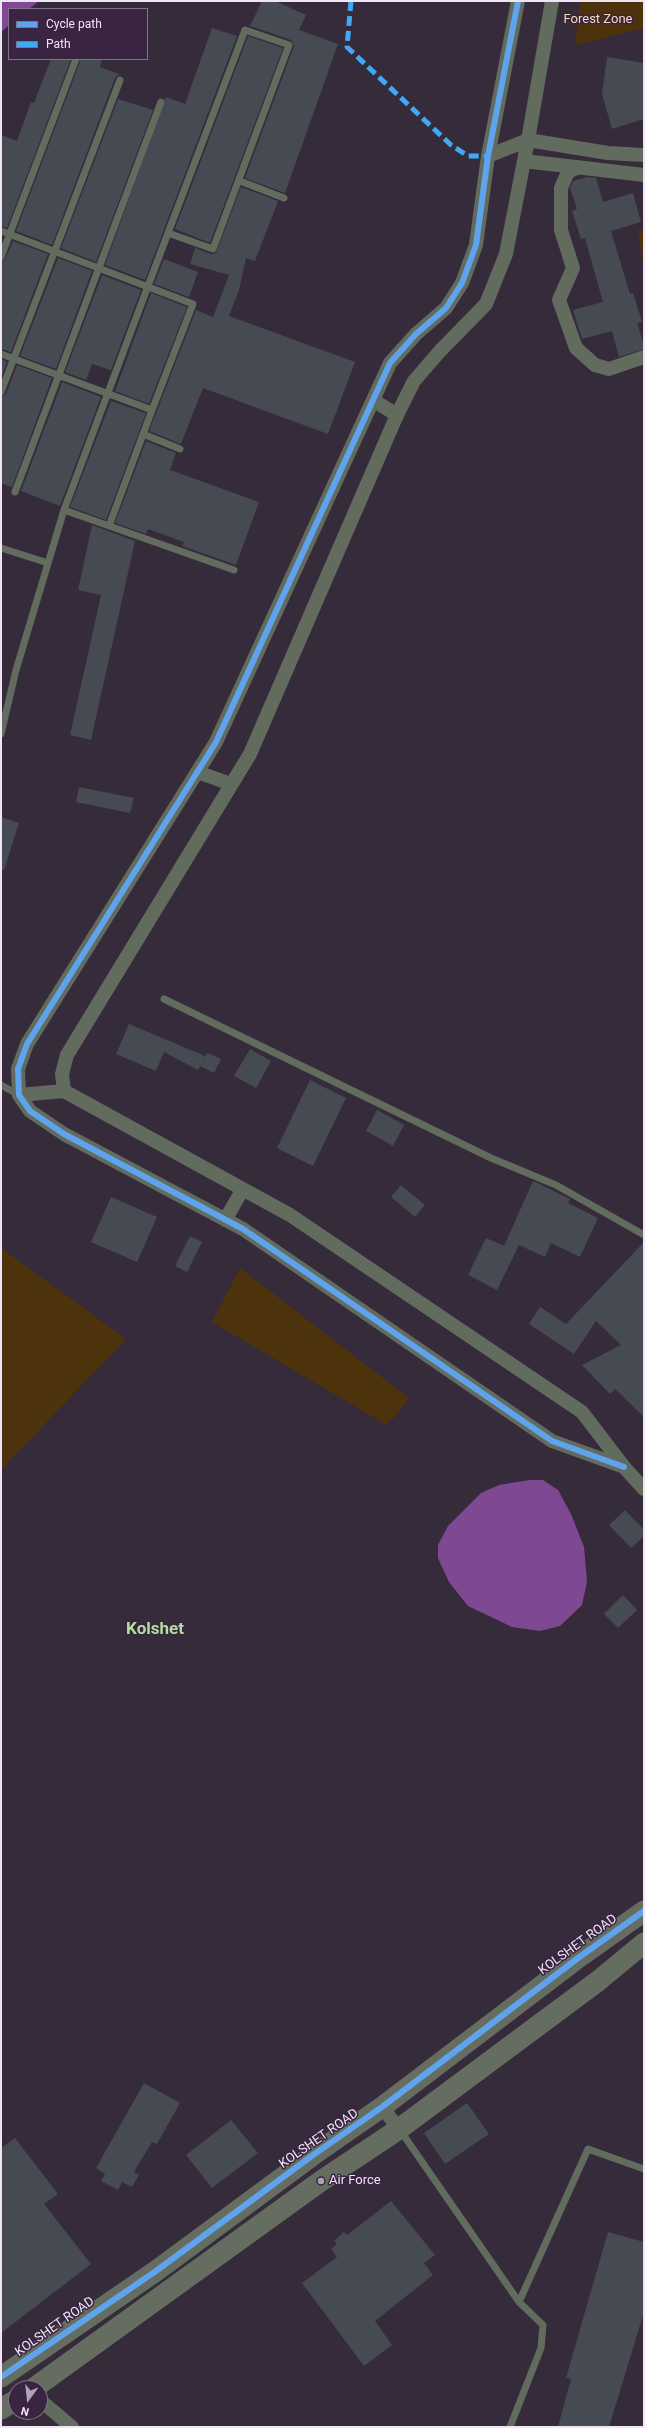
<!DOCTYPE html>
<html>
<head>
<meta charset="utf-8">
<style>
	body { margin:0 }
	#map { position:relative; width:645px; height:2428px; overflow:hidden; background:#362b3b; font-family:Roboto,sans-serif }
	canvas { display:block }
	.frame { position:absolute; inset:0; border:2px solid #f1e4f6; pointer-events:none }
	.legend { position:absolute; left:8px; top:8px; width:140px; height:52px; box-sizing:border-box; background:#392541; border:1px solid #837189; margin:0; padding:5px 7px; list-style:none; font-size:12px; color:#f1e4f6 }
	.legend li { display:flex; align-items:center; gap:8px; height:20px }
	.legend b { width:20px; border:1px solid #837189 }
	.north { position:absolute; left:8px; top:2380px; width:40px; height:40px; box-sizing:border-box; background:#392541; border:1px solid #837189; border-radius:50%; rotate:195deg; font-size:11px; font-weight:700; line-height:16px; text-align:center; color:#f1e4f6 }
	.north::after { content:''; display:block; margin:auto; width:14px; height:18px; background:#b0a3b5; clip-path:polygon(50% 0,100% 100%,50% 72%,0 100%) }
</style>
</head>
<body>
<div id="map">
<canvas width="645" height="2428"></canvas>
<div class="frame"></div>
<ul class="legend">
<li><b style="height:5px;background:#60a3ed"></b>Cycle path</li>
<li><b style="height:5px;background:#3fa9f5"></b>Path</li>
</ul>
<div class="north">N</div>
</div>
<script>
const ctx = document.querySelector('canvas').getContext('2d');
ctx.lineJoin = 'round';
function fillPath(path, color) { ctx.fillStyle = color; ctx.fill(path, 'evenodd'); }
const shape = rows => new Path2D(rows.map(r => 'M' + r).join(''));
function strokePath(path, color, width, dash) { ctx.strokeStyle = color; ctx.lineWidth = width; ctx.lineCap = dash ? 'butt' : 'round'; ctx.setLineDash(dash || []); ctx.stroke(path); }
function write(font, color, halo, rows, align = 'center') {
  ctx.font = font + ' Roboto,sans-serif'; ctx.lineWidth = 3; ctx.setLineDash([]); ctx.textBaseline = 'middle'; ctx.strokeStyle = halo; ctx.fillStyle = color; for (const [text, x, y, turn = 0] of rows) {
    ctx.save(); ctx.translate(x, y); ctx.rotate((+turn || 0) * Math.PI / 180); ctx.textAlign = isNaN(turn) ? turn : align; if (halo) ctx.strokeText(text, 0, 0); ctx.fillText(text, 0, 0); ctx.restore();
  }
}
fillPath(shape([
	[580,1,644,1,644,28,575,45],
	[644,229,644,269,638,231],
	[1,1248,126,1339,1,1470],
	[240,1268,409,1398,395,1417,385,1424,212,1322]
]), '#4c330b');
fillPath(shape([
	[4,1,39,1,29,9,9,9,9,25,1,32,1,3],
	[530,1480,543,1480,558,1490,571,1514,584,1547,587,1582,582,1605,560,1626,540,1631,512,1627,468,1606,449,1582,438,1558,438,1545,448,1526,481,1493,499,1485]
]), '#7f4893');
fillPath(shape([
	[262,1,275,1,306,15,299,30,338,44,285,193,245,178,294,46,291,40,250,26],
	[212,28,237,36,145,280,105,265,166,97,185,104],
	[248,36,283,48,210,243,175,229],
	[607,57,644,63,644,119,612,129,602,94],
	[51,59,71,59,7,228,1,226,1,135,17,141,31,102,34,103],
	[81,59,102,59,100,67,119,74,115,78,52,245,16,231],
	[118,99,153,110,96,262,61,248],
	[588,177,596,178,603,202,633,193,641,222,611,231,630,294,633,293,642,322,637,323,644,345,644,349,619,357,612,331,582,339,573,310,603,302,585,238,581,239,572,211,577,209,570,188,573,181],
	[241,187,278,201,255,261,246,258,239,290,229,316,355,362,328,434,203,388,181,444,149,431,196,310,213,317,229,275,190,264,195,248,211,254,216,253],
	[13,241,48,254,11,352,1,349,1,262,5,259],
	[58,258,92,271,56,369,20,356],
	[164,259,198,272,189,297,154,284],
	[102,275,141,290,111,370,92,364,86,380,65,372],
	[151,293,187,307,149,404,115,391],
	[1,359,7,362,1,378],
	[17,365,52,378,12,487,1,483,1,397,6,394],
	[62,382,101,397,60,506,21,491],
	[111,401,146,413,106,520,70,507],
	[146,441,176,453,170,470,259,502,236,565,182,546,184,542,148,529,146,534,115,523],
	[92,525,135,541,91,740,70,735,101,595,78,590],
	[79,787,134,798,130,813,76,802],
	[1,817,19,823,4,870,1,869],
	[129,1024,205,1056,198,1070,164,1052,156,1071,116,1054],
	[250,1049,271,1061,256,1088,234,1076],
	[207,1053,221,1059,214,1073,200,1066],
	[310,1080,346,1098,313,1166,277,1148],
	[377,1110,404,1125,393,1146,366,1131],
	[533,1181,570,1199,568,1203,598,1218,580,1257,551,1243,545,1257,519,1245,497,1290,468,1275,486,1238,504,1246],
	[401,1185,425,1205,415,1217,391,1197],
	[111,1197,157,1217,137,1262,91,1242],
	[190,1236,202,1242,187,1272,175,1266],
	[644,1242,644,1417,615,1389,610,1394,582,1365,621,1345,596,1321,574,1354,529,1324,540,1307,566,1324],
	[625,1510,644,1530,644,1536,631,1548,609,1525],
	[623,1595,637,1610,618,1628,604,1614],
	[144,2083,180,2103,157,2144,152,2142,134,2172,139,2175,132,2187,122,2182,118,2190,101,2181,105,2174,96,2168],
	[467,2103,489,2134,445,2164,424,2133],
	[231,2120,258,2153,212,2188,186,2155],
	[15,2138,58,2194,44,2204,91,2264,1,2333,1,2148],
	[391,2201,435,2255,424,2263,433,2275,375,2321,392,2345,364,2366,302,2283,337,2257,331,2249,337,2244,334,2241,344,2232,347,2235],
	[608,2232,644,2242,644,2312,609,2427,558,2427,571,2379,566,2378]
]), '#464a52');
strokePath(shape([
	[240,181,284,198],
	[1,231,193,304,152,410,1,354],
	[1,257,76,59],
	[1,392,120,80],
	[143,434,180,449],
	[15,492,161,102],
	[64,510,234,570],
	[109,526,152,410],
	[1,548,48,563],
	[1,734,16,670,64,510,148,286,168,233,245,30,289,45,213,249,168,233],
	[164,999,491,1158,556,1185,644,1235],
	[1,1085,19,1095],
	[400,2130,519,2302,543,2325,541,2348,510,2427],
	[519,2302,588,2149,644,2169]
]), '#626c5e', 7);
strokePath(shape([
	[518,1,488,156,476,245,462,283,446,308,416,334,390,363,216,742,27,1044,18,1069,19,1095,30,1111,64,1134,243,1229,552,1441,624,1467],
	[552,1,528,140,506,254,486,304,440,351,414,381,397,415,250,754,67,1055,62,1074,64,1091,290,1215,582,1412,624,1467,644,1489],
	[488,156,528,140,608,153,644,155],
	[524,161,644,175],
	[579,167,568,172,561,188,561,230,573,268,559,300,576,348,595,365,609,369,644,357],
	[373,400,397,415],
	[197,772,231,784],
	[19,1095,64,1091],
	[225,1220,243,1189],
	[382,2107,399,2129],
	[40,2400,72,2427]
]), '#626c5e', 14);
strokePath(shape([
	[1,2377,156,2271,313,2155,382,2107,578,1958,644,1911],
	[34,2388,321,2181,399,2129,598,1981,644,1943],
	[1,2409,16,2400]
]), '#656c60', 21);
strokePath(shape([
	[351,1,347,47,451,145,468,156,488,156]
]), '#3fa9f5', 5, [10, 5]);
strokePath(shape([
	[518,1,488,156,476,245,462,283,446,308,416,334,390,363,216,742,27,1044,18,1069,19,1095,30,1111,64,1134,243,1229,552,1441,624,1467],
	[1,2377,156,2271,313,2155,382,2107,578,1958,644,1911]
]), '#60a3ed', 6);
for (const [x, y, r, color] of [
	[321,2181,4,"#b0a3b5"]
]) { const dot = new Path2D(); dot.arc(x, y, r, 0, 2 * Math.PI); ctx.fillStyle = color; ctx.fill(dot); strokePath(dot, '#392541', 1.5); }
write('13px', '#f8d9ae', '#392541', [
	["Forest Zone",598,20]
]);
write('13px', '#f1e4f6', '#392541', [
	["KOLSHET ROAD",578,1945,-36],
	["KOLSHET ROAD",319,2139,-35],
	["KOLSHET ROAD",55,2327,-35]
]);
write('13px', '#f1e4f6', '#392541', [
	["Air Force",329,2181]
], 'left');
write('bold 17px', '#b2df9d', '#392541', [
	["Kolshet",155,1630]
]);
</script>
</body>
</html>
